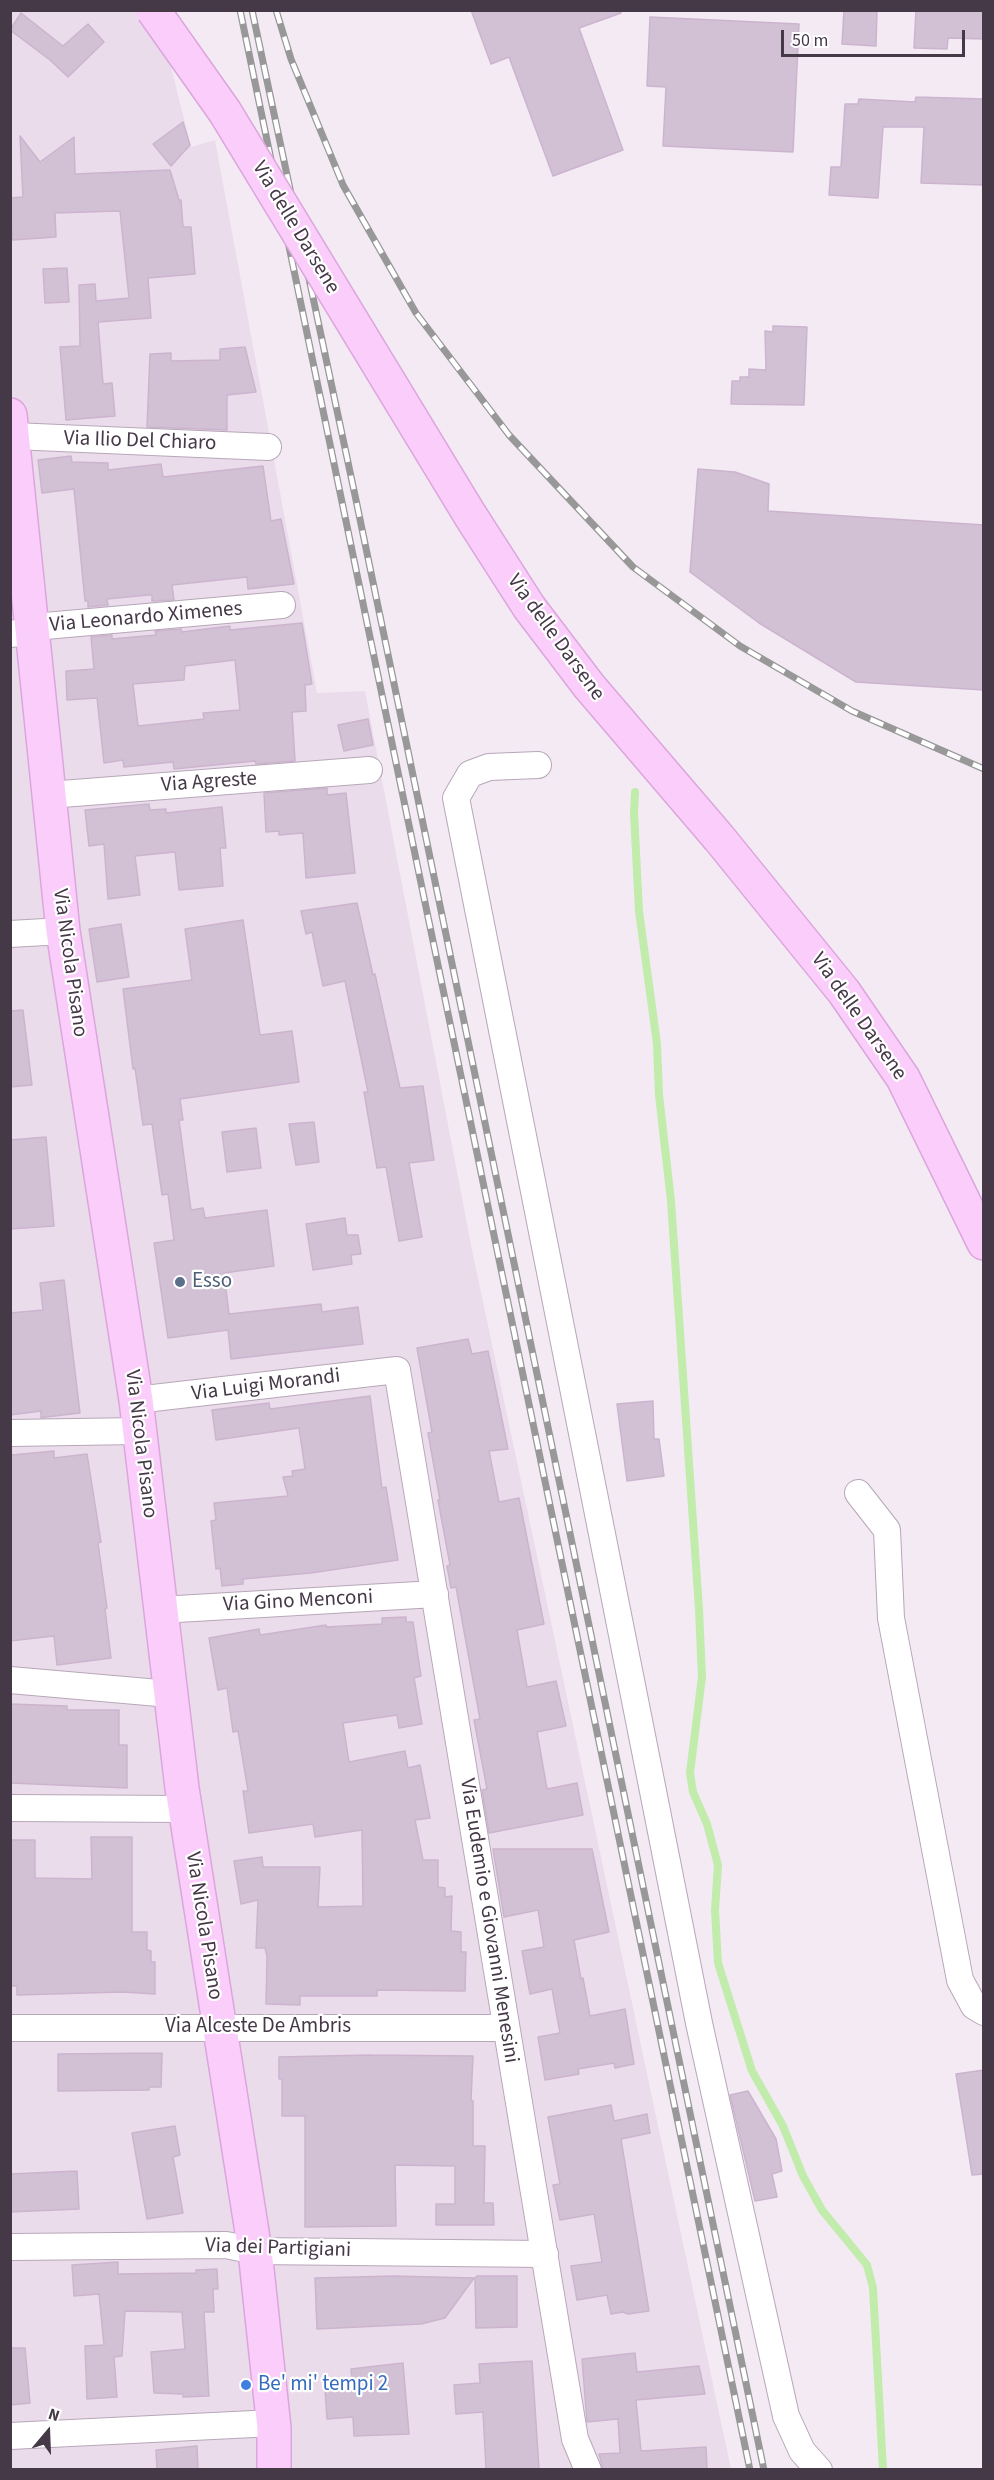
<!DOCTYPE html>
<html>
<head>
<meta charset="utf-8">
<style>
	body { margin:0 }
	#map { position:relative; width:994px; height:2480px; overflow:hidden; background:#f3eaf4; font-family:"Source Sans 3",sans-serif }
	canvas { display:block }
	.frame { position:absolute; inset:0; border:12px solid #453847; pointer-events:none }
	.north { position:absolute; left:18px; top:2402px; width:60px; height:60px; -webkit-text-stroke:4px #fff; paint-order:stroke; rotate:19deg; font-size:16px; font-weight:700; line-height:24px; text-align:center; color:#453847 }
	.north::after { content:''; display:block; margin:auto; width:21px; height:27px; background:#453847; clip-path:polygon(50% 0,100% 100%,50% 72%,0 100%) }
	.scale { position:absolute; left:781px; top:30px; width:184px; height:27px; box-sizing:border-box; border:3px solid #453847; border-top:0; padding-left:8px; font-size:18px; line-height:21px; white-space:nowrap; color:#453847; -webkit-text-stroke:4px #fff; paint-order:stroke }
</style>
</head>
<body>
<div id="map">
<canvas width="994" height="2480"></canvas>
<div class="frame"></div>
<div class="north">N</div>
<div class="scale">50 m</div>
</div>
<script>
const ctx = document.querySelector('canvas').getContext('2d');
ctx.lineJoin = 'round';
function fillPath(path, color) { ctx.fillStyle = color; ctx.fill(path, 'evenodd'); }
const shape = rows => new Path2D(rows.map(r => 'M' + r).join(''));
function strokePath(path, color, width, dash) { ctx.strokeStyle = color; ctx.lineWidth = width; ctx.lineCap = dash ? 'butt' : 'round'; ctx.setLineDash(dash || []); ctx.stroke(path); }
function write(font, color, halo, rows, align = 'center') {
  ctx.font = font + ' "Source Sans 3",sans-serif'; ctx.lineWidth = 4.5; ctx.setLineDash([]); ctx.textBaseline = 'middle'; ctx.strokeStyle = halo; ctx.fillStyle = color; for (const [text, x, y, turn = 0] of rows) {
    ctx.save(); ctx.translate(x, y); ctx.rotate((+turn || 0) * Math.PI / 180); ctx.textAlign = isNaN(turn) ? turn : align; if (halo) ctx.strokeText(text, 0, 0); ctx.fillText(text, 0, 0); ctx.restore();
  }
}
fillPath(shape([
	[11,11,157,11,191,147,215,140,317,693,365,691,472,1250,731,2469,11,2470]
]), '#ebdceb');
strokePath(shape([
	[635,792,634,813,639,911,657,1044,659,1095,671,1201,699,1609,702,1677,690,1773,693,1792,707,1824,718,1865,715,1910,718,1963,752,2071,783,2126,803,2176,822,2210,867,2265,873,2288,883,2469]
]), '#c1ecab', 8);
const building = shape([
	[471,10,620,10,621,13,579,28,623,150,553,176,509,57,491,64,471,10],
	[844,10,877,10,876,46,842,44,844,10],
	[916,10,984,10,984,39,948,38,947,49,914,48,916,10],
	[21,13,63,46,88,24,104,42,68,77,50,60,10,30,21,13],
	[650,17,799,24,793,152,663,146,666,87,647,86,650,17],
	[916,97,984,99,984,185,921,183,924,127,883,127,878,198,829,195,831,167,841,167,845,104,858,104,859,99,915,102,916,97],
	[183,122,190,145,171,166,153,144,183,122],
	[20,136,40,162,74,137,75,174,170,170,179,200,181,200,183,227,191,227,195,274,148,278,151,318,98,322,103,384,112,383,115,416,66,420,60,347,80,346,79,285,95,284,96,301,129,298,120,211,55,213,56,237,12,240,10,198,23,197,20,136],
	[67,268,69,302,45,303,43,269,67,268],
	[773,326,807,327,804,405,731,404,732,381,740,381,740,377,749,377,749,369,766,370,765,331,773,332,773,326],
	[245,347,256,392,227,395,227,430,147,427,150,354,171,353,171,361,220,360,220,349,245,347],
	[71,456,72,462,108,463,108,470,161,464,163,477,263,466,271,521,281,519,294,584,248,589,247,577,172,585,174,600,152,601,152,595,148,595,107,599,108,605,88,607,88,601,85,601,74,489,42,493,38,460,71,456],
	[698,469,735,472,769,484,768,511,984,525,984,690,856,682,759,623,690,572,698,469],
	[302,623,312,684,305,685,306,711,292,712,295,761,256,764,255,761,174,769,173,762,124,767,123,760,104,763,97,698,67,700,66,671,94,669,91,637,112,635,112,639,156,635,155,631,181,629,182,632,230,626,230,630,302,623],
	[235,660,240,710,203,713,204,719,138,726,133,684,184,680,185,666,235,660],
	[368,719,373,745,344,751,338,725,368,719],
	[327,788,327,795,346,793,355,873,306,878,303,833,279,835,279,831,266,832,264,793,327,788],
	[149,804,150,810,166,809,166,813,222,807,226,848,220,848,223,886,179,890,175,852,135,856,140,895,108,899,104,844,89,846,85,810,149,804],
	[357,903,373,975,375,974,400,1088,423,1086,434,1160,409,1163,422,1237,399,1241,386,1167,377,1168,364,1092,368,1092,345,981,323,986,312,932,306,934,301,911,357,903],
	[243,920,260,1035,292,1031,299,1082,180,1099,183,1120,179,1120,191,1210,203,1208,205,1218,267,1210,274,1266,224,1273,229,1314,321,1304,322,1312,358,1307,363,1344,231,1359,228,1330,168,1338,154,1243,174,1240,168,1194,162,1195,152,1124,143,1125,135,1068,133,1069,123,989,192,980,185,929,243,920],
	[121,924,129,977,97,982,89,929,121,924],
	[23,1010,32,1085,10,1087,10,1011,23,1010],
	[314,1122,319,1162,296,1165,289,1124,314,1122],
	[256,1128,261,1168,227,1172,222,1132,256,1128],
	[46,1137,54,1226,10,1229,10,1140,46,1137],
	[345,1218,347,1235,358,1235,361,1254,351,1255,352,1264,313,1270,306,1224,345,1218],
	[64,1280,80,1413,46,1417,41,1418,41,1411,10,1415,10,1313,43,1310,40,1283,64,1280],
	[468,1339,472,1354,488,1351,508,1449,489,1451,499,1502,519,1498,544,1624,517,1630,527,1687,556,1681,566,1726,537,1732,547,1789,577,1783,583,1815,489,1833,482,1790,487,1789,474,1720,480,1719,456,1587,451,1588,447,1566,450,1565,438,1500,440,1500,428,1433,432,1432,417,1348,468,1339],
	[370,1396,382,1488,386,1487,398,1560,311,1573,243,1579,243,1584,222,1586,220,1568,216,1569,211,1521,216,1520,214,1503,288,1496,283,1477,293,1476,292,1471,305,1469,299,1428,216,1440,212,1410,269,1403,270,1409,370,1396],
	[653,1401,654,1439,659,1439,664,1476,627,1481,617,1404,653,1401],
	[54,1451,54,1458,87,1454,101,1542,98,1543,107,1608,105,1609,111,1658,57,1665,54,1636,10,1641,10,1460,12,1455,54,1451],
	[406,1617,406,1622,413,1622,421,1676,414,1678,422,1724,399,1728,397,1715,343,1723,349,1762,405,1751,408,1768,420,1765,430,1818,415,1820,423,1860,438,1860,438,1887,445,1888,445,1897,452,1896,451,1931,461,1932,461,1952,466,1952,465,1991,377,1990,377,1996,300,1996,300,2005,266,2004,267,1956,265,1948,256,1948,258,1900,241,1904,234,1861,262,1857,263,1867,320,1867,318,1907,363,1906,362,1830,315,1837,313,1824,249,1833,243,1791,248,1791,238,1731,233,1732,227,1688,218,1690,209,1638,259,1629,260,1635,326,1625,326,1627,382,1624,382,1618,406,1617],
	[10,1704,67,1706,67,1710,119,1710,119,1745,127,1745,127,1788,10,1783,10,1704],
	[91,1837,132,1837,132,1932,147,1932,147,1950,151,1951,151,1962,155,1962,155,1994,123,1992,17,1995,17,1986,10,1986,10,1840,35,1840,35,1878,92,1879,91,1837],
	[493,1849,592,1849,609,1932,574,1940,581,1979,583,1978,590,2016,625,2009,634,2064,615,2068,614,2063,578,2069,579,2074,545,2080,538,2037,560,2033,552,1989,530,1994,522,1951,544,1947,538,1910,504,1917,493,1849],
	[162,2053,161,2087,149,2087,149,2090,58,2091,58,2054,162,2053],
	[370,2055,473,2056,471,2100,473,2101,473,2146,485,2146,484,2203,493,2203,494,2225,436,2225,436,2204,455,2204,455,2166,395,2165,396,2226,305,2227,305,2116,282,2116,282,2079,279,2079,279,2057,370,2055],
	[984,2070,984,2174,972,2175,956,2074,984,2070],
	[748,2091,776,2139,782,2171,772,2174,777,2197,755,2201,730,2095,748,2091],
	[611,2105,614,2121,647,2114,650,2133,621,2139,649,2311,628,2314,623,2312,611,2314,607,2295,577,2300,571,2266,602,2262,594,2214,560,2220,553,2185,560,2184,548,2117,611,2105],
	[175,2126,180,2155,173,2157,183,2213,147,2219,132,2133,175,2126],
	[77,2171,79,2209,10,2212,10,2174,77,2171],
	[118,2262,118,2274,196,2273,196,2270,217,2269,218,2289,213,2289,214,2312,204,2312,209,2396,183,2397,183,2394,154,2393,151,2352,185,2349,182,2312,125,2311,122,2356,114,2357,117,2397,87,2399,85,2346,104,2345,99,2294,74,2296,72,2265,118,2262],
	[394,2276,474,2278,445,2318,421,2324,317,2329,315,2278,394,2276],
	[477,2276,517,2276,517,2327,476,2328,475,2278,477,2276],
	[10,2348,25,2348,30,2403,10,2405,10,2348],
	[635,2353,637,2372,699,2366,705,2394,636,2400,641,2451,706,2447,707,2469,603,2469,599,2454,620,2453,618,2419,587,2422,582,2359,635,2353],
	[532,2361,539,2469,486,2469,483,2412,456,2414,454,2385,480,2383,479,2364,532,2361],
	[403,2363,409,2434,354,2436,353,2417,327,2419,325,2389,353,2388,351,2369,403,2363],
	[197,2446,198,2469,157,2469,156,2450,197,2446]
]);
fillPath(building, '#d2c0d5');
strokePath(building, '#ccb4cf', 1.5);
const street = shape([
	[13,436,268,447],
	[10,634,34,631,45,626,282,605],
	[538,765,489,767,470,774,456,798,699,2023,786,2416,802,2451,819,2470],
	[49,795,369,770],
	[10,934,63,931],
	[136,1400,397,1370,575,2439,588,2470],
	[10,1433,138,1431],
	[858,1493,887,1530,891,1618,960,1980,974,2006,984,2012],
	[160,1610,435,1594],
	[10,1680,170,1694],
	[10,1808,185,1809],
	[10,2028,505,2028],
	[10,2247,226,2245,255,2251,545,2254],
	[10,2436,274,2423]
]);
const secondary = shape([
	[10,415,63,931,136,1400,182,1788,255,2251,274,2428,274,2470],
	[719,838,844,992,903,1078,984,1243]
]);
strokePath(street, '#b7a7b9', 28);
strokePath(secondary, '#dca5dd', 36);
strokePath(street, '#fff', 26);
strokePath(secondary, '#fbcdfb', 33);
const rail = shape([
	[240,10,750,2470],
	[252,10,356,500,764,2470],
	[276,10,291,59,343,185,416,313,509,435,633,567,740,646,852,711,984,769]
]);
strokePath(rail, '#989898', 7);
strokePath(rail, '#fff', 4.5, [14]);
const secondaryBridge = shape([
	[153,10,225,112,470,515,529,607,589,686,719,838]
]);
strokePath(secondaryBridge, '#dca5dd', 36, []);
strokePath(secondaryBridge, '#fbcdfb', 33);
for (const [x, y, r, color] of [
	[180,1282,6,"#5c6f8a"],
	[246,2385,6,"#3f7fe0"]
]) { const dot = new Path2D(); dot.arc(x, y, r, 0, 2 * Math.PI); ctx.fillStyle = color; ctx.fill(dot); strokePath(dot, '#fff', 2); }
write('21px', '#453847', '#fff', [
	["Via delle Darsene",295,228,59],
	["Via Ilio Del Chiaro",140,442,2],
	["Via Leonardo Ximenes",146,618,-5],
	["Via delle Darsene",555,638,54],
	["Via Agreste",209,783,-4],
	["Via Nicola Pisano",69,963,82],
	["Via delle Darsene",858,1017,55],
	["Via Luigi Morandi",266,1386,-7],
	["Via Nicola Pisano",140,1444,83],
	["Via Gino Menconi",298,1602,-3],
	["Via Eudemio e Giovanni Menesini",488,1921,81],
	["Via Nicola Pisano",203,1926,81],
	["Via Alceste De Ambris",258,2027],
	["Via dei Partigiani",278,2249,2]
]);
write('21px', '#4e5e75', '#fff', [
	["Esso",192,1282]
], 'left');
write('21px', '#366cbe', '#fff', [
	["Be' mi' tempi 2",258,2385]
], 'left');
</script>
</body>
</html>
